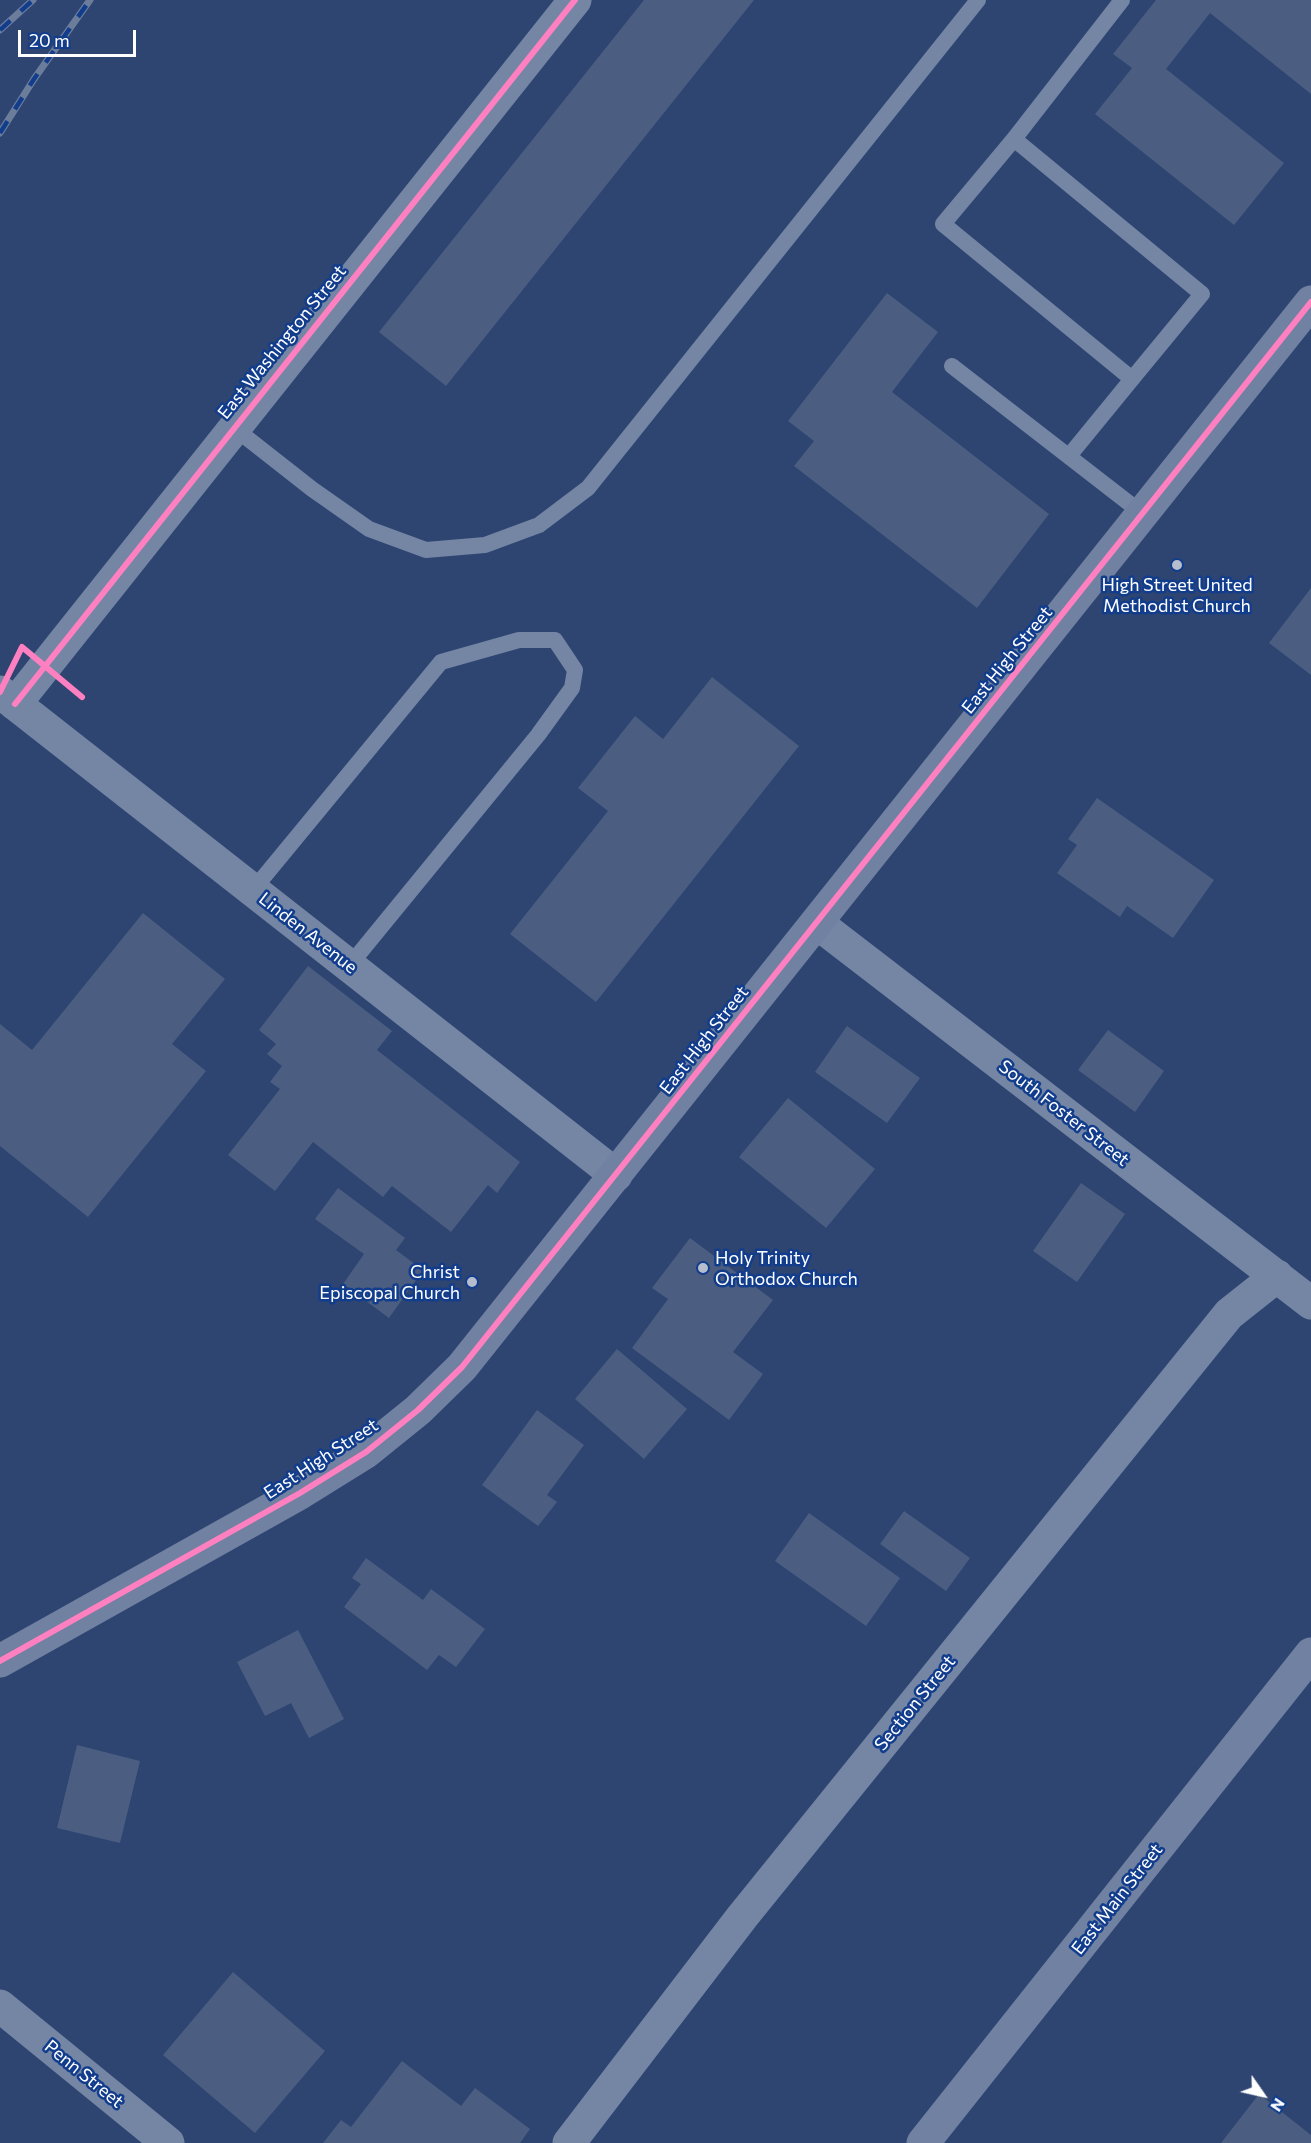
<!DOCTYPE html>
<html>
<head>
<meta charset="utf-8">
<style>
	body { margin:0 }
	#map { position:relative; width:1311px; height:2143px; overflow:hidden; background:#2e4571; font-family:Commissioner,sans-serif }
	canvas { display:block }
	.north { position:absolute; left:1233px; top:2065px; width:60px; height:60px; -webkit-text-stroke:4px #123d8d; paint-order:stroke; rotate:124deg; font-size:16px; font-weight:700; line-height:24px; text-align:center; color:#fff }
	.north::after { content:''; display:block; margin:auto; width:21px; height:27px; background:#fff; clip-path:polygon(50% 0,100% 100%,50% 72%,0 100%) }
	.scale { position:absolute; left:18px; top:30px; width:118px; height:27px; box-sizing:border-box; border:3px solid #fff; border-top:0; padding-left:8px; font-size:18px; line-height:21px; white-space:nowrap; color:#fff; -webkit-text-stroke:4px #123d8d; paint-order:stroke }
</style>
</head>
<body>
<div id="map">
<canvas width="1311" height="2143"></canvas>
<div class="north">N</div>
<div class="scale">20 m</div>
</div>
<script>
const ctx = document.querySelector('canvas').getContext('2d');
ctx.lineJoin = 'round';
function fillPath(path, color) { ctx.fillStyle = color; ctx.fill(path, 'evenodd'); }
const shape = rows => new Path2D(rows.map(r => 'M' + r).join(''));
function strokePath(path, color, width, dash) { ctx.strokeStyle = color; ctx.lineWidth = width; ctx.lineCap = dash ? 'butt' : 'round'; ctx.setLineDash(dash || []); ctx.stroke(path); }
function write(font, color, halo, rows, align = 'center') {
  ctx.font = font + ' Commissioner,sans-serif'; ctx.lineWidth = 5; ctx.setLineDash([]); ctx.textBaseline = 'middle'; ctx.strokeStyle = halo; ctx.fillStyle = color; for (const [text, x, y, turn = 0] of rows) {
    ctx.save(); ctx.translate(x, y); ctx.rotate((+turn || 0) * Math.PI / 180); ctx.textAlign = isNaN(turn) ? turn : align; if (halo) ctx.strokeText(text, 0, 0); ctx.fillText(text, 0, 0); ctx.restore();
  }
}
fillPath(shape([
	[644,0,754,0,446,386,379,332],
	[1156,0,1311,0,1311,94,1210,13,1166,69,1284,163,1234,225,1095,114,1132,68,1113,54],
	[887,293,938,332,892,392,1049,514,977,608,794,466,814,441,788,421],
	[1311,588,1311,675,1269,643],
	[712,677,799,746,596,1002,510,934,608,811,578,788,635,716,663,739],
	[1097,798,1214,880,1173,938,1127,906,1120,917,1057,873,1077,845,1068,839],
	[143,913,225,979,172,1044,206,1071,88,1217,0,1146,0,1024,32,1050],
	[308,966,392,1031,377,1050,520,1162,497,1193,488,1185,451,1232,392,1186,383,1197,313,1142,275,1191,228,1155,280,1089,270,1082,282,1066,267,1054,276,1044,259,1030],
	[847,1026,920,1078,887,1123,815,1072],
	[1108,1030,1164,1071,1135,1112,1078,1070],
	[788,1098,875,1169,826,1228,739,1157],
	[1081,1183,1125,1214,1077,1282,1033,1251],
	[338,1188,405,1238,396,1250,423,1270,389,1318,343,1284,364,1254,315,1219],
	[690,1238,773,1300,733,1352,763,1374,729,1420,632,1348,668,1299,652,1288],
	[617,1349,687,1409,644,1459,575,1399],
	[537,1410,584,1445,547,1495,557,1502,538,1526,482,1485],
	[904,1511,970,1558,946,1591,880,1544],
	[809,1513,900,1578,866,1626,775,1561],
	[366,1558,423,1600,431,1589,485,1629,456,1667,439,1655,427,1670,344,1607,361,1584,352,1578],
	[298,1630,344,1719,309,1738,291,1703,265,1716,237,1662],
	[77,1745,140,1761,120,1843,57,1828],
	[233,1972,325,2051,255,2133,163,2055],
	[402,2061,461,2106,475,2088,530,2129,520,2143,323,2143,341,2120,351,2127],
	[1259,2094,1311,2135,1311,2143,1221,2143]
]), '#4b5e81');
strokePath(shape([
	[1014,139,1122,0],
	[952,366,1143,514],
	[233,427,312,489,369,529,426,550,485,545,539,525,588,488,978,0],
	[1069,456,1132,379,1202,294,1014,139,943,224,1132,379],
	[253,890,441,662,519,640,555,640,575,670,572,688,538,735,349,966]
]), '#7586a5', 16);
strokePath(shape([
	[0,692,616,1175],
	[15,704,575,0],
	[817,923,1311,1303],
	[0,2006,168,2143],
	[569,2143,742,1917,1229,1314,1277,1276]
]), '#7586a5', 33);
strokePath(shape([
	[0,1661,300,1493,366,1452,418,1410,462,1367,1311,302],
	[923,2143,1311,1654]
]), '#7181a1', 33);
const rail = shape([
	[0,30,33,0],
	[0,133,34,79,90,0]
]);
strokePath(rail, '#6c7d9c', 7);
strokePath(rail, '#123d8d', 4.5, [14]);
strokePath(shape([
	[0,692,22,647,82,697],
	[15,704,575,0],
	[0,1661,300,1493,366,1452,418,1410,462,1367,1311,302]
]), '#ff80c0', 6);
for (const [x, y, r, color] of [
	[1177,565,6,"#b6becd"],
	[703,1268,6,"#b6becd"],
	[472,1282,6,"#b6becd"]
]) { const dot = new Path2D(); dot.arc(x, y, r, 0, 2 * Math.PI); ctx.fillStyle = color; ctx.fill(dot); strokePath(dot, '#123d8d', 2); }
write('18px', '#fff', '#123d8d', [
	["East Washington Street",282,342,-51],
	["East High Street",1007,660,-51],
	["Linden Avenue",308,933,38],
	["East High Street",704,1040,-52],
	["South Foster Street",1064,1113,38],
	["East High Street",321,1459,-33],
	["Section Street",915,1703,-51],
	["East Main Street",1117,1899,-52],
	["Penn Street",84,2074,39]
]);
write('18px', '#fff', '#123d8d', [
	["High Street United",1177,585],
	["Methodist Church",1177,606],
	["Holy Trinity",715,1258,"left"],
	["Orthodox Church",715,1279,"left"],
	["Christ",460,1272,"right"],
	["Episcopal Church",460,1293,"right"]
]);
</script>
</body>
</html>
